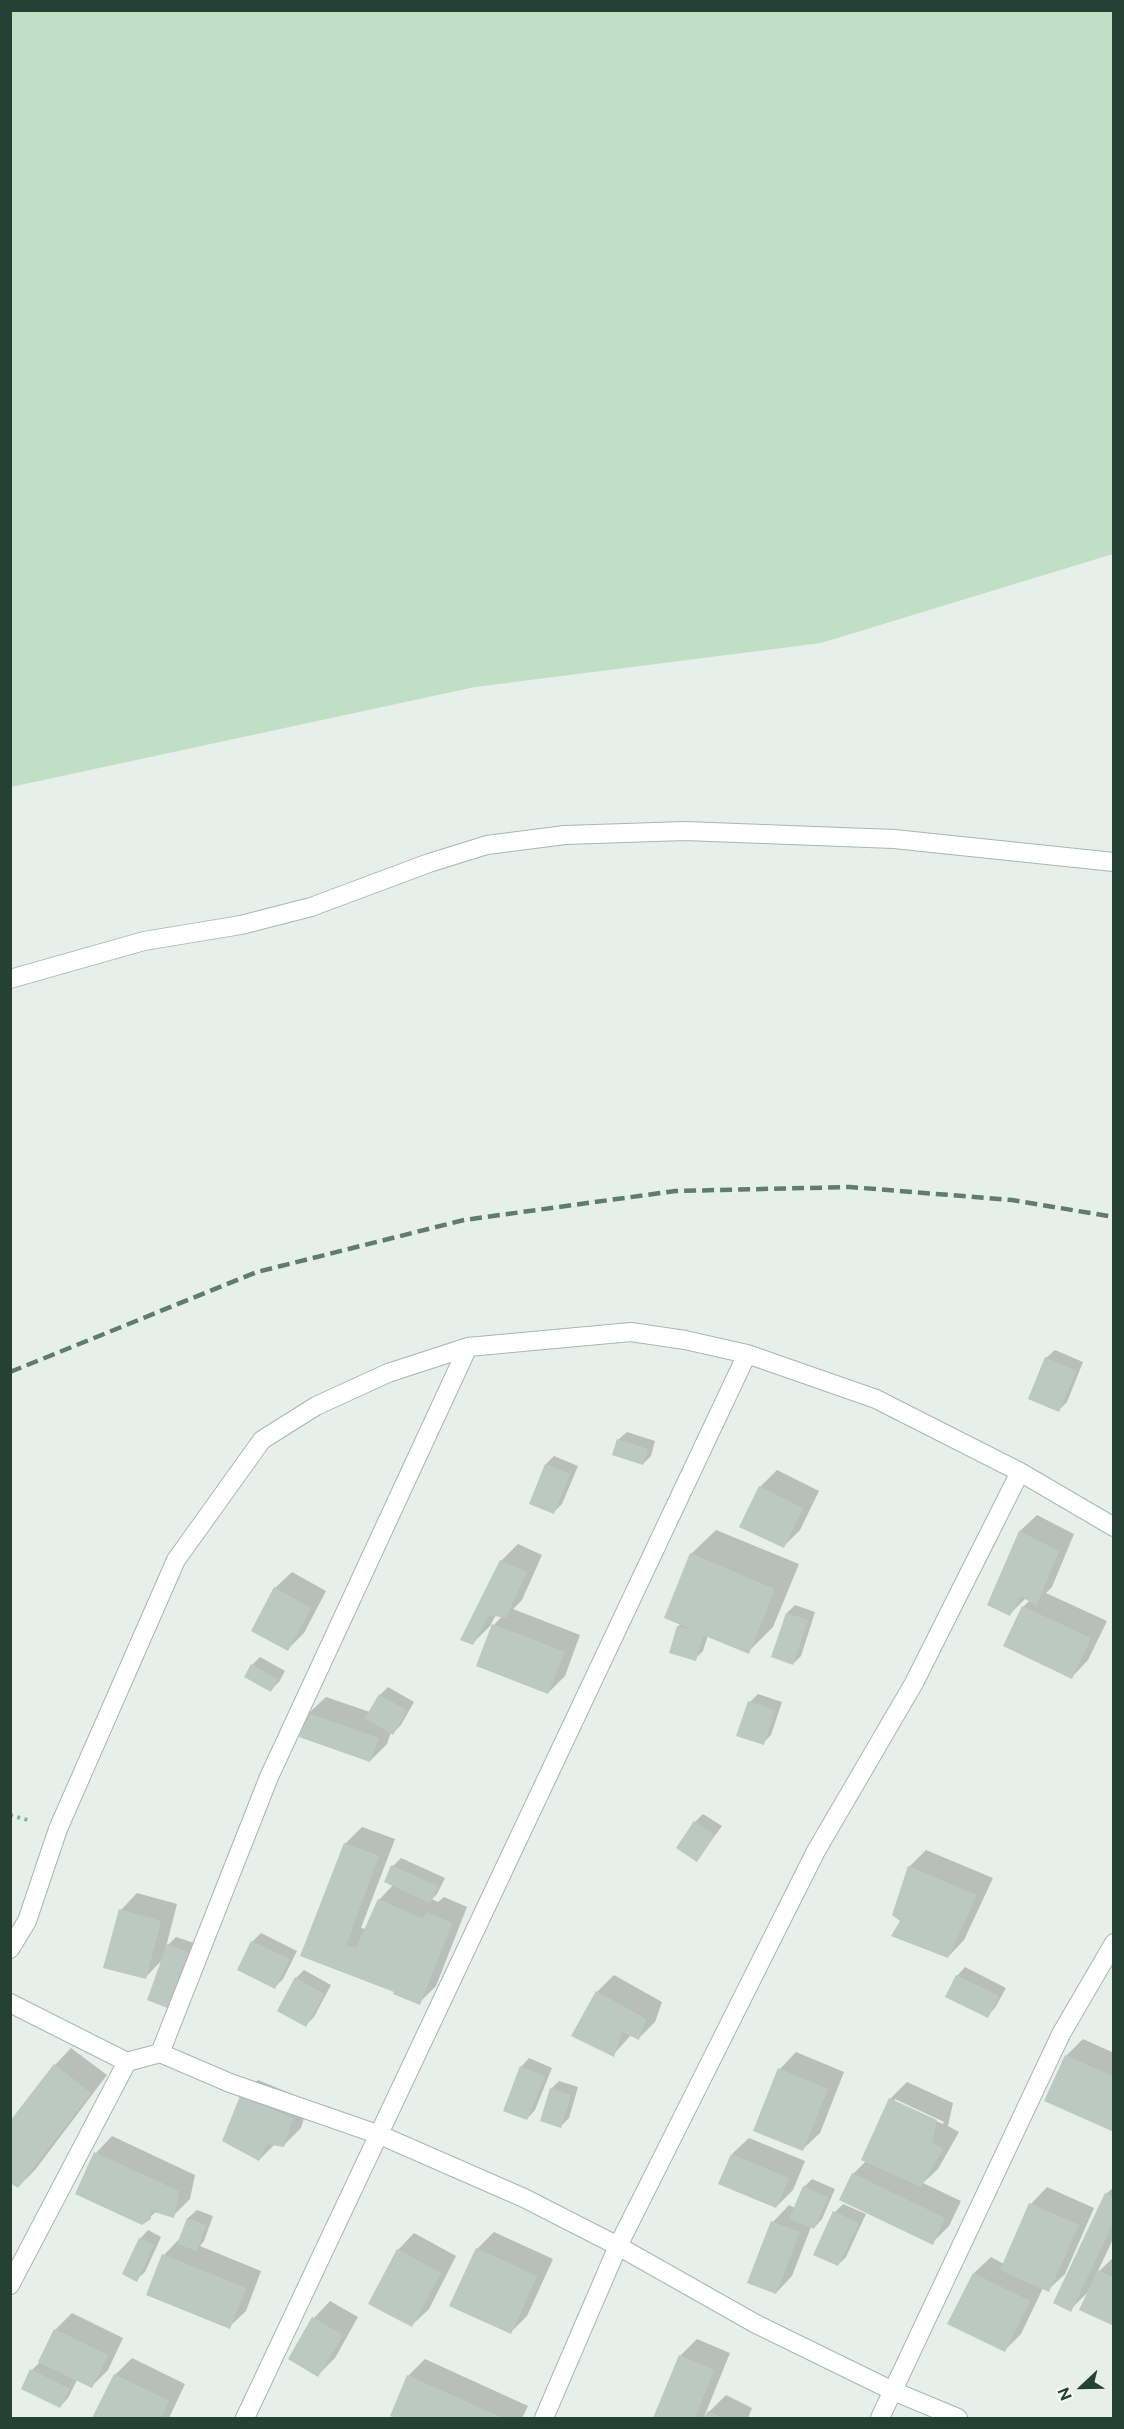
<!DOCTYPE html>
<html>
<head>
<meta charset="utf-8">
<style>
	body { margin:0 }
	#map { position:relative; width:1124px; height:2429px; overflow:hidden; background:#e6efea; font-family:Raleway,sans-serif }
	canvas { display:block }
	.frame { position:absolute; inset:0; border:12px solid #254136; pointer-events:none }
	.north { position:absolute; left:1052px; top:2357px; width:60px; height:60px; -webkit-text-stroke:4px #f7fbf8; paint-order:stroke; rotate:248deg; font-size:16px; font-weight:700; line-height:24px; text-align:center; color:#254136 }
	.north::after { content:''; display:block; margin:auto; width:21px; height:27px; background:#254136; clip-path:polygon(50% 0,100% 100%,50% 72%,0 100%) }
</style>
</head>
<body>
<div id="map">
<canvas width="1124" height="2429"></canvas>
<div class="frame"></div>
<div class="north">N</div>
</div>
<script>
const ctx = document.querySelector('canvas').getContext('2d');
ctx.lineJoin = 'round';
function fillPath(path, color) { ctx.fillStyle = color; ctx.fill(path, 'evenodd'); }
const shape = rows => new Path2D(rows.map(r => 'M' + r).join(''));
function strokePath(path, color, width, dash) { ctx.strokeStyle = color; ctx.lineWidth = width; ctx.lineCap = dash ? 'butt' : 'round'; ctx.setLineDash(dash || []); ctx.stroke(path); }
fillPath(shape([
	[10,11,1113,11,1113,554,821,643,475,687,11,787]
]), '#c0dfc4');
fillPath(shape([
	[1055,1350,1083,1362,1067,1402,1059,1410,1046,1358],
	[627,1432,655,1441,651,1456,643,1464,618,1440],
	[554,1456,578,1466,562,1504,554,1512,546,1464],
	[777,1470,819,1491,800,1530,783,1547,760,1487],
	[1037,1515,1074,1534,1052,1587,1046,1593,1107,1621,1088,1660,1072,1677,1005,1645,1024,1606,1030,1600,1026,1598,1010,1614,989,1604,1020,1531],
	[716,1530,799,1564,773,1627,748,1652,708,1635,703,1651,695,1659,678,1626,681,1624,691,1554],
	[518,1544,542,1555,522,1600,513,1609,580,1635,565,1676,548,1693,478,1665,494,1625,502,1616,496,1615,490,1626,473,1643,501,1561],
	[292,1572,326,1591,304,1633,287,1650,275,1588],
	[795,1605,815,1612,801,1656,793,1664,787,1613],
	[260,1657,285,1671,279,1682,271,1690,252,1665],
	[388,1687,414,1702,401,1725,393,1733,391,1732,387,1744,370,1761,309,1713,326,1697,370,1712,380,1695],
	[758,1694,782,1702,771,1735,763,1743,750,1702],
	[703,1814,722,1826,697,1860,695,1822],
	[362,1827,395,1839,361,1928,366,1929,379,1900,393,1885,393,1866,401,1858,445,1878,437,1894,432,1899,438,1902,444,1897,467,1907,436,1986,419,2003,396,1991,302,1955,345,1844],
	[926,1850,993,1878,964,1940,948,1957,901,1921,909,1867],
	[137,1893,177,1904,166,1947,176,1937,197,1944,169,2007,162,1960,145,1978,121,1910],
	[261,1933,297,1951,283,1979,275,1987,239,1969,252,1942],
	[965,1967,1006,1988,995,2008,987,2016,947,1996,957,1976],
	[304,1970,331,1985,314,2017,306,2025,296,1978],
	[614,1975,662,2002,655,2022,638,2039,631,2035,613,2055,597,1992],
	[1083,2039,1114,2053,1114,2131,1046,2100,1066,2056],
	[71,2048,107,2075,35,2170,18,2187,55,2065],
	[796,2052,844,2072,820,2133,803,2149,780,2069],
	[529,2058,552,2068,535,2110,527,2119,521,2067],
	[258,2080,309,2101,301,2128,284,2145,275,2144,259,2160,241,2097],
	[559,2081,578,2087,569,2118,561,2126,551,2089],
	[907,2082,953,2103,948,2126,959,2132,938,2169,923,2183,961,2201,949,2226,932,2243,853,2174,866,2161,890,2099],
	[895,2099,944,2122,943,2124,895,2103],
	[112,2136,195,2175,190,2199,173,2216,157,2211,150,2217,77,2193,96,2153],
	[749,2138,805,2161,793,2190,776,2207,732,2154],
	[812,2179,835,2189,822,2219,814,2228,811,2227,792,2276,776,2293,773,2222,789,2205,795,2208,804,2187],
	[1047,2187,1094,2208,1065,2274,1048,2290,1043,2288,1021,2334,1005,2350,974,2273,991,2257,1004,2264,1031,2204],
	[1114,2187,1114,2237,1097,2273,1114,2257,1114,2325,1090,2290,1070,2310,1106,2194],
	[843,2204,866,2214,846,2257,838,2265,815,2254,835,2212],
	[197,2210,213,2216,204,2241,200,2246,261,2271,246,2311,229,2327,148,2294,164,2255,181,2237,188,2218],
	[148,2230,161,2237,145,2272,136,2280,124,2273,140,2239],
	[494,2232,553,2259,527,2316,510,2333,477,2249],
	[414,2233,456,2256,429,2309,412,2325,398,2250],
	[330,2301,358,2317,335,2358,318,2375,314,2318],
	[72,2313,123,2338,108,2370,91,2387,77,2380,68,2398,60,2407,32,2370,40,2362,55,2330],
	[697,2339,730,2353,704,2417,726,2395,752,2408,748,2418,655,2418,680,2356],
	[132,2358,185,2384,169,2418,94,2418,115,2375],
	[425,2359,528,2406,522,2418,400,2418,392,2415,408,2376]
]), '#0003');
fillPath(shape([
	[1045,1357,1076,1371,1059,1412,1028,1399],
	[617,1439,648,1449,643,1465,612,1455],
	[545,1464,570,1474,554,1514,529,1504],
	[759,1486,803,1508,784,1548,739,1527],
	[1019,1531,1059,1551,1036,1606,1021,1596,1010,1616,987,1605],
	[690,1553,775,1589,749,1654,703,1635,696,1661,669,1653,677,1626,693,1630,664,1618],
	[500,1560,527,1572,506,1618,489,1615,473,1645,460,1640],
	[274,1587,311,1608,288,1651,251,1631],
	[1022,1606,1091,1638,1072,1679,1003,1646],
	[786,1613,808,1620,793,1665,771,1657],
	[492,1624,565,1652,548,1694,476,1666],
	[251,1664,278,1679,271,1692,244,1677],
	[379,1694,407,1711,393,1735,365,1718],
	[748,1701,775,1710,764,1745,736,1736],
	[308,1713,379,1738,370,1762,299,1737],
	[694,1821,715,1835,697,1862,676,1848],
	[344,1843,379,1856,346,1945,356,1948,378,1899,423,1919,426,1912,452,1923,420,2005,393,1994,394,1992,300,1956],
	[391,1865,438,1886,430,1903,384,1882],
	[908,1866,977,1895,948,1958,891,1936,900,1921,892,1915],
	[119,1909,161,1921,146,1979,103,1968],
	[251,1941,290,1959,275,1989,237,1970],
	[167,1944,190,1953,170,2009,147,2000],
	[956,1975,999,1996,988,2018,945,1997],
	[295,1977,324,1994,306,2027,277,2011],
	[596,1991,646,2019,639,2040,622,2032,614,2057,571,2036],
	[1065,2055,1114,2077,1114,2132,1044,2101],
	[54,2064,91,2093,18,2188,10,2183,10,2121],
	[520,2066,545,2076,527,2120,503,2111],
	[778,2068,828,2089,803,2151,753,2131],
	[550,2088,571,2095,561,2128,540,2121],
	[240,2096,293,2118,284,2147,267,2144,259,2161,222,2141],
	[889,2098,937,2120,932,2143,943,2149,921,2187,861,2160],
	[94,2152,179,2191,174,2218,151,2211,151,2219,142,2225,75,2194],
	[731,2154,789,2178,776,2208,718,2184],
	[852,2173,945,2218,933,2245,839,2200],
	[803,2186,828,2197,814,2229,789,2219],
	[1105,2193,1114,2197,1114,2221,1071,2312,1053,2303],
	[1029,2203,1079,2225,1049,2292,1000,2270],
	[833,2211,859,2223,838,2266,813,2255],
	[187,2218,206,2225,197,2251,177,2244],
	[771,2221,800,2232,776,2294,747,2283],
	[139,2238,154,2245,137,2282,122,2274],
	[476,2248,537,2276,511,2334,449,2306],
	[397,2249,441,2273,412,2327,368,2304],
	[162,2254,246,2288,230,2329,146,2295],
	[1098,2270,1114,2278,1114,2326,1079,2310],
	[973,2273,1030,2301,1005,2352,947,2324],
	[312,2317,343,2335,318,2377,288,2359],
	[54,2329,108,2355,92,2388,38,2362],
	[679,2355,714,2370,695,2418,653,2418],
	[30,2369,70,2389,60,2408,21,2389],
	[114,2374,169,2401,161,2418,92,2418],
	[407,2375,503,2418,396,2418,390,2416],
	[708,2411,723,2418,704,2418]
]), '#bbc9c2');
const minor = shape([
	[10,979,144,941,241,925,311,907,429,863,487,845,565,835,685,831,894,839,1114,862],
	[10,1949,27,1921,58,1829,176,1560,262,1440,316,1406,388,1373,468,1347,631,1332,685,1340,747,1354,876,1399,1020,1472,1114,1527],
	[10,2003,127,2062,160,2053,230,2083,380,2135,524,2198,618,2246,756,2324,893,2391,958,2418],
	[160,2053,269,1777,468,1347],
	[10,2285,127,2062],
	[245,2418,747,1354],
	[544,2418,618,2246,816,1851,914,1683,1020,1472],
	[880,2418,1061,2034,1114,1943]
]);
strokePath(minor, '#a8b7b0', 20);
strokePath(shape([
	[10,1815,31,1821]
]), '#87b29f', 4, [3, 4.5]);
strokePath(minor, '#fff', 18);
strokePath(shape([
	[10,1372,257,1272,464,1220,675,1191,850,1187,1012,1200,1114,1217]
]), '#607c71', 4.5, [12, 6]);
</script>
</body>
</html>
